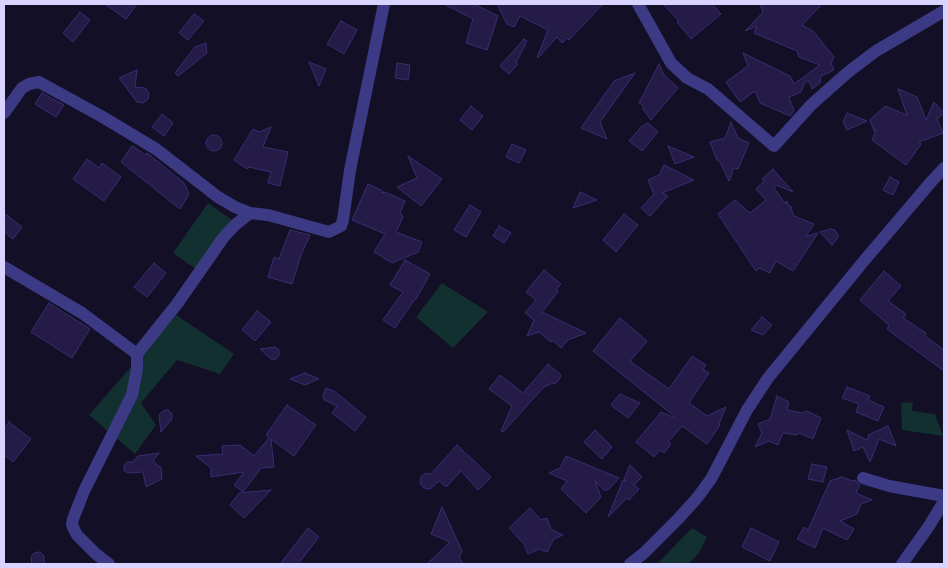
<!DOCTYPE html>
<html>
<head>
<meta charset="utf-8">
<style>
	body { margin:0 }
	#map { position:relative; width:948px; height:568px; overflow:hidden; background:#130f26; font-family:Manrope,sans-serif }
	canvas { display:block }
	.frame { position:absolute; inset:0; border:5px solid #d9d4ff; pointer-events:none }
</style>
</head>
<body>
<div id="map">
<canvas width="948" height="568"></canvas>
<div class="frame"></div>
</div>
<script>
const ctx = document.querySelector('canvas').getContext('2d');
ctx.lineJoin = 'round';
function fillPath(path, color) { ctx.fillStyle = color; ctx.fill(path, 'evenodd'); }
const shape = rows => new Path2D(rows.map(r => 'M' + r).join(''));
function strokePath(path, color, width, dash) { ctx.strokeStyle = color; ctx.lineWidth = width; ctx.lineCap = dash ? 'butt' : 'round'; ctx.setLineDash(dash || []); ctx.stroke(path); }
fillPath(shape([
	[208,203,235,222,200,272,173,253],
	[442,283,488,312,453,348,416,317],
	[176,315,234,354,220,374,177,360,141,403,156,425,135,454,89,415],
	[913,402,912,411,935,414,943,436,902,430,901,403],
	[692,528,707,537,700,551,689,564,657,564]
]), '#12302f');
const building = shape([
	[105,4,137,4,126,19,105,4],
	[444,4,474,4,498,16,487,50,466,43,473,19,444,4],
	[497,4,603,4,569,40,567,38,562,43,557,37,538,58,537,57,548,30,520,16,514,27,507,24,497,4],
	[663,4,712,4,721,14,691,39,677,22,679,21,663,4],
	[760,4,822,4,802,25,813,31,834,57,831,63,834,70,821,76,820,83,812,89,809,81,805,82,801,92,789,97,794,111,790,116,760,103,755,91,740,102,726,82,748,66,743,53,790,76,794,84,820,65,799,57,797,51,754,33,757,26,745,31,763,12,760,4],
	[80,12,90,20,73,42,63,33,80,12],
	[194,14,204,21,188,40,179,33,194,14],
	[341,21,357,30,344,54,327,44,341,21],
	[524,39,527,41,516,63,518,64,509,74,500,66,524,39],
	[206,43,207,53,178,76,175,73,195,47,206,43],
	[309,62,326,69,319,86,309,62],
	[397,63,410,65,408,80,395,78,397,63],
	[659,64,664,75,678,88,651,120,643,109,643,105,639,103,659,64],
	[137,70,135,87,145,88,149,93,148,99,143,103,137,102,119,78,137,70],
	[635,73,600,122,607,139,581,128,614,81,635,73],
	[898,89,917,97,926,120,934,102,944,113,937,119,943,133,919,142,921,144,906,165,872,140,876,130,874,131,870,120,885,106,907,115,898,89],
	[42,93,64,105,56,117,35,104,42,93],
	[471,106,483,116,472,130,460,120,471,106],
	[847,113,867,121,847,130,843,122,847,113],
	[162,114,173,123,164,136,152,127,162,114],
	[731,122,738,138,749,143,738,169,734,168,729,181,720,162,717,160,710,142,725,138,731,122],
	[648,123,658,132,642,151,629,141,642,126,648,123],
	[271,127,263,147,288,152,280,186,268,183,271,172,249,167,247,169,234,160,253,129,259,132,271,127],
	'206 143a8 8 0 1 1 16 0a8 8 0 1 1-16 0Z',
	[512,144,526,150,519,163,506,157,512,144],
	[132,146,146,155,147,153,151,156,184,183,189,194,180,209,121,162,132,146],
	[668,146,694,157,675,164,668,146],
	[408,156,442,179,421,206,397,187,417,178,408,156],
	[87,159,99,168,102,163,121,177,104,201,73,179,87,159],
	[664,165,694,180,662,193,668,196,650,216,641,208,654,194,648,180,659,175,664,165],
	[773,169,793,192,776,185,774,188,785,203,787,201,789,206,792,207,791,209,794,216,814,224,806,236,818,233,793,271,776,261,770,273,759,268,756,271,718,214,735,200,750,213,766,200,756,189,765,180,762,179,773,169],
	[890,177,899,182,893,195,883,190,890,177],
	[368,184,383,191,382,193,385,192,405,201,400,212,403,217,396,232,422,242,418,252,392,263,374,252,385,234,352,220,368,184],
	[580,192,597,200,573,208,580,192],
	[470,205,481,212,466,237,454,230,470,205],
	[4,213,22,227,13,239,4,232,4,213],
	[624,214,638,225,616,252,603,240,624,214],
	[499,226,511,233,504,243,493,236,499,226],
	[831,229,835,230,838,235,838,238,832,245,820,232,831,229],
	[290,230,310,235,301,255,292,284,268,277,274,257,279,259,290,230],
	[405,260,430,274,416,299,415,299,395,328,383,320,403,292,390,285,405,260],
	[154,263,166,273,147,297,134,287,154,263],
	[544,270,561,284,556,290,558,292,542,312,586,333,568,340,561,348,552,340,551,342,539,332,527,336,534,320,525,313,536,300,526,292,544,270],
	[884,271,901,286,888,301,906,314,903,318,926,333,925,336,944,350,944,371,887,329,889,325,860,300,884,271],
	[49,303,90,329,72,358,31,332,49,303],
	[257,311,271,322,255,341,242,330,257,311],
	[762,317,772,325,763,335,751,330,762,317],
	[620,318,647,341,631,360,631,362,669,389,692,356,706,365,703,369,709,373,689,403,707,416,726,407,719,424,720,425,707,444,682,426,668,442,671,444,664,453,660,450,654,457,636,442,661,412,673,417,674,416,593,351,620,318],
	[275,347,279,350,279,355,276,359,271,359,260,349,275,347],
	[548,364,561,375,559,380,555,384,553,383,544,387,503,432,501,431,512,406,489,389,500,375,523,393,548,364],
	[305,373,319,379,305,385,290,379,305,373],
	[847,387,870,396,868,400,884,407,878,421,856,412,859,404,842,398,847,387],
	[326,388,334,391,366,417,355,431,332,413,337,406,324,400,323,396,326,388],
	[620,394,640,403,628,418,611,405,620,394],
	[777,396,789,402,787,410,803,413,807,411,821,418,813,439,799,433,797,435,783,433,778,445,769,441,755,447,762,433,758,424,770,419,777,396],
	[287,405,316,425,294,456,271,439,274,467,261,468,243,492,234,485,244,472,211,477,211,468,196,456,223,454,222,446,240,445,254,456,269,438,266,435,287,405],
	[168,410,172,414,172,419,161,432,159,415,163,411,168,410],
	[9,422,31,439,13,462,4,455,4,429,9,422],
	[888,426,896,446,879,439,870,462,863,447,854,451,847,430,867,440,869,435,868,435,888,426],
	[595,430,612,447,602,459,584,442,595,430],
	[457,445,491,477,478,490,461,471,446,487,439,481,430,489,424,488,420,483,421,477,426,473,431,474,457,445],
	[159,453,153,461,161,468,162,479,146,487,143,472,128,473,124,471,124,466,127,462,133,462,138,456,159,453],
	[566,456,619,478,608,490,604,490,595,481,601,497,586,513,561,489,567,481,549,473,560,468,566,456],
	[812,464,827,467,823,482,808,479,812,464],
	[630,465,642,477,634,485,639,489,629,500,627,498,608,517,623,480,626,481,624,479,630,465],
	[842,477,852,481,855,480,860,485,856,493,872,500,861,504,857,514,840,521,854,529,847,540,823,528,815,548,797,539,804,527,808,530,830,481,842,477],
	[271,490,244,518,230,505,239,493,271,490],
	[442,507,462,551,459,558,464,564,427,564,450,542,431,534,442,507],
	[530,508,541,520,547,518,551,529,563,535,554,539,547,552,539,549,528,554,524,544,509,528,530,508],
	[308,528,319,537,298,564,280,564,308,528],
	[751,528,779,542,770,561,742,547,751,528],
	[40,552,44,556,44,564,32,564,31,557,34,553,40,552]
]);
fillPath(building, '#241b47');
strokePath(building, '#3b2d73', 1);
strokePath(shape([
	[638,4,671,63,687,78,708,89,774,146,811,105,847,73,876,51,944,11],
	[4,113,22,88,29,84,39,82,101,116,156,149,218,197,235,207,250,213,268,215,329,232,341,226,343,220,350,170,384,4],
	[4,267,82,313,137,354],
	[863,478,889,486,944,496],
	[109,564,96,554,77,535,72,525,73,519,84,491,132,395,137,369,137,354,177,304,223,238,235,225,250,213],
	[630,564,644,553,679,518,697,498,711,479,747,410,768,378,863,262,931,182,944,168],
	[902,564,929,526,944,501]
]), '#3d3a85', 12);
</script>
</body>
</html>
